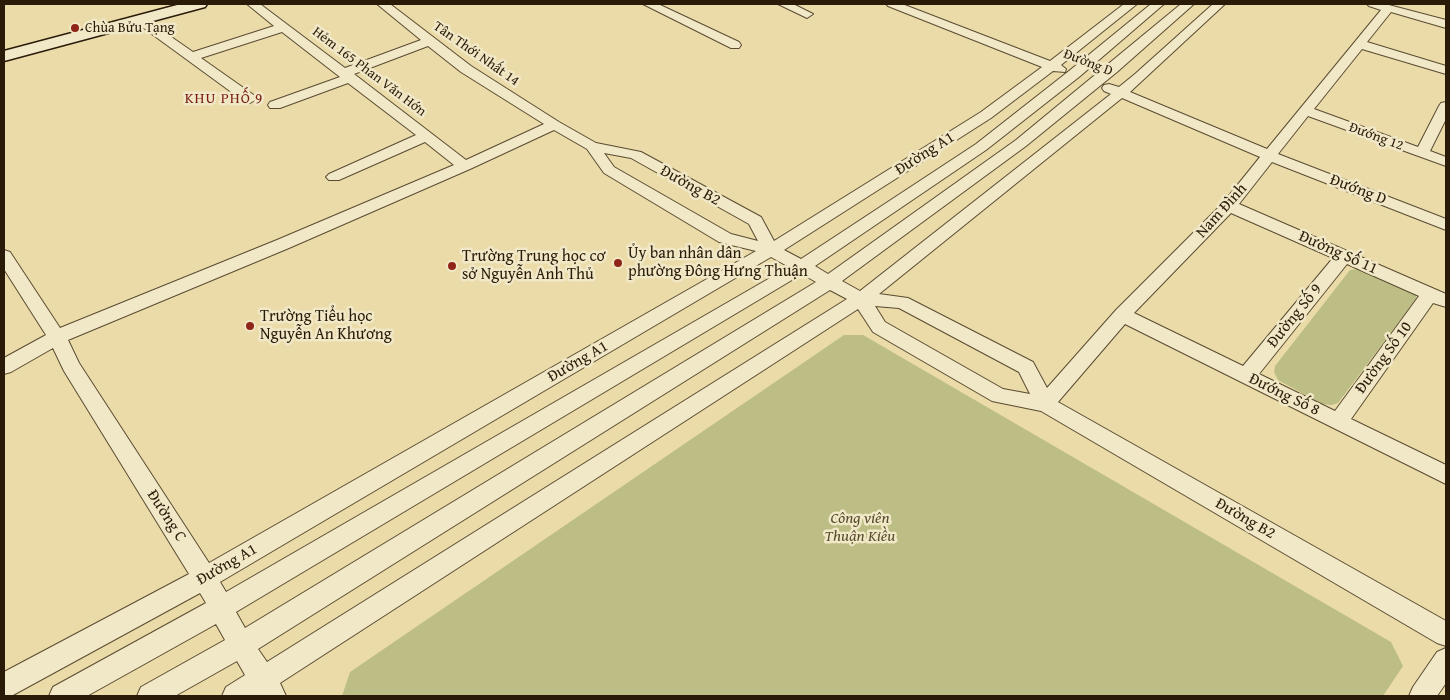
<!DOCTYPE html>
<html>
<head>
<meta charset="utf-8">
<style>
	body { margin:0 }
	#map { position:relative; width:1450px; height:700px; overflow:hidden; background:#eadba9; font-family:"Gentium Book Plus",serif }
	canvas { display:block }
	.frame { position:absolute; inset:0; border:5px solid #2a1b09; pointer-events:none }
</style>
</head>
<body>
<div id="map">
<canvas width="1450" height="700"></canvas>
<div class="frame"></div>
</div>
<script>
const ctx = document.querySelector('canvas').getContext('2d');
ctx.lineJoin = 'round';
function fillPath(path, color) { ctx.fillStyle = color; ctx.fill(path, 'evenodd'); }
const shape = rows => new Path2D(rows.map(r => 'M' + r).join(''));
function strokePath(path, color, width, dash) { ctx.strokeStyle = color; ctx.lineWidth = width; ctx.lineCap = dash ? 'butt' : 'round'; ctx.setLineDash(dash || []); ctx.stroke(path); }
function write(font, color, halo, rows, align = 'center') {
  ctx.font = font + ' "Gentium Book Plus",serif'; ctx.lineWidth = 5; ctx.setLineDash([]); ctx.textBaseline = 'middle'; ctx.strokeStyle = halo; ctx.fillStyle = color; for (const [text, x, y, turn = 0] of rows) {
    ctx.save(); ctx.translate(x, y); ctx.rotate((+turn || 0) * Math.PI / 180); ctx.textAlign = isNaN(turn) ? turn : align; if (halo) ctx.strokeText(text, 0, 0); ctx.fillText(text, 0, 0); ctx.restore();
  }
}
fillPath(shape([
	[1357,269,1368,271,1416,294,1416,299,1338,403,1332,405,1322,404,1278,380,1274,372,1275,366,1350,270],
	[844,335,863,335,1391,642,1403,666,1383,696,342,696,350,672]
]), '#bcbe85');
const street = shape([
	[247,4,260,4,345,68,421,40,377,4,390,4,471,66,559,122,596,143,641,152,761,217,774,241,981,112,1042,67,888,6,886,4,902,4,1050,61,1124,4,1137,4,1061,65,1066,69,1065,72,1053,71,991,118,784,250,801,259,976,144,1069,71,1151,4,1164,4,1079,77,986,150,815,266,828,274,1016,140,1181,4,1194,4,1117,72,1026,146,842,281,860,291,1111,94,1104,91,1102,88,1104,85,1109,84,1119,87,1135,74,1213,4,1225,4,1130,92,1267,149,1381,10,1369,6,1367,4,1385,4,1446,20,1446,28,1391,12,1367,42,1446,66,1446,74,1362,49,1314,109,1418,147,1439,106,1441,103,1446,102,1446,119,1430,151,1446,157,1446,166,1308,116,1278,154,1446,219,1446,230,1272,162,1239,204,1446,294,1446,307,1433,303,1351,419,1446,465,1446,484,1125,324,1058,402,1446,621,1446,646,1437,643,1041,411,992,401,873,332,858,309,280,683,286,696,222,696,226,687,245,675,237,661,175,696,137,696,141,687,225,640,216,624,87,696,49,696,53,687,206,603,200,593,13,695,4,696,4,672,189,574,64,371,53,348,11,372,4,374,4,358,46,335,4,269,4,250,10,252,60,328,277,240,454,165,425,142,339,180,329,180,326,177,329,174,416,135,348,83,280,108,270,108,268,105,270,102,340,77,282,32,201,58,255,96,257,99,250,103,245,102,134,21,140,17,144,18,193,52,274,26,247,4],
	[428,46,461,72,544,124,466,160,354,74,428,46],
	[1122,98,1260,157,1223,203,1116,310,1047,388,1033,362,908,298,879,294,1122,98],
	[554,130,587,149,604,173,719,242,756,251,209,563,79,363,68,340,289,248,470,169,554,130],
	[604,153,631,158,749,224,758,241,731,234,614,167,604,153],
	[1231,213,1333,258,1243,366,1134,313,1231,213],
	[771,257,789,267,226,592,220,582,771,257],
	[1347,264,1419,296,1335,411,1259,374,1347,264],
	[802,274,816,282,245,628,236,612,802,274],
	[830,290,847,299,267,662,258,649,830,290],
	[875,306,899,308,1019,372,1030,394,1003,389,885,322,875,306],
	[643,4,658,4,739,42,741,45,739,48,731,48,643,4],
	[778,4,793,4,813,14,807,18,803,16,778,4],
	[1446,648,1446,683,1437,696,1409,696,1413,687,1437,652,1446,648]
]);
const secondary = shape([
	[181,4,207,4,205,7,4,61,4,51,181,4]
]);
strokePath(street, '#5a4b31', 2);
strokePath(secondary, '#2a1b09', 3);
fillPath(street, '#f1e8c7');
fillPath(secondary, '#f1e8c7');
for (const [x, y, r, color] of [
	[75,28,5,"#8f2418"],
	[618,263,5,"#8f2418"],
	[452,266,5,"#8f2418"],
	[250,326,5,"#8f2418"]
]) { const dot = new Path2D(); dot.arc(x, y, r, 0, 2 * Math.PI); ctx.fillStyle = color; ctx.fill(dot); strokePath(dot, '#f1e8c7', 2); }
write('14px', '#2a1b09', '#f1e8c7', [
	["Chùa Bửu Tạng",85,28]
], 'left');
write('14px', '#2a1b09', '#f1e8c7', [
	["Tân Thới Nhất 14",476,54,35],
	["Đường D",1088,63,21],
	["Hẻm 165 Phan Văn Hớn",369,72,37],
	["Đướng 12",1376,137,20]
]);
ctx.letterSpacing = '1px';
write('15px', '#7a1f14', '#f1e8c7', [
	["KHU PHỐ 9",224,99]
]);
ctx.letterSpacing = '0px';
write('16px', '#2a1b09', '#f1e8c7', [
	["Đường A1",925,154,-32],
	["Đường B2",690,186,29],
	["Đướng D",1358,190,21],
	["Nam Đình",1222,211,-48],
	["Đường Số 11",1338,253,24],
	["Đường Số 9",1295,316,-51],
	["Đường Số 10",1384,358,-54],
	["Đường A1",578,362,-30],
	["Đướng Số 8",1284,395,26],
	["Đường C",166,516,57],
	["Đường B2",1245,519,30],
	["Đường A1",227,565,-30]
]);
write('16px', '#2a1b09', '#f1e8c7', [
	["Ủy ban nhân dân",628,254],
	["phường Đông Hưng Thuận",628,272],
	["Trường Trung học cơ",462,257],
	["sở Nguyễn Anh Thủ",462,275],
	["Trường Tiểu học",260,317],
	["Nguyễn An Khương",260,335]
], 'left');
write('italic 16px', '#564c2e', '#f1e8c7', [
	["Công viên",860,519],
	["Thuận Kiều",860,537]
]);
</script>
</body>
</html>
